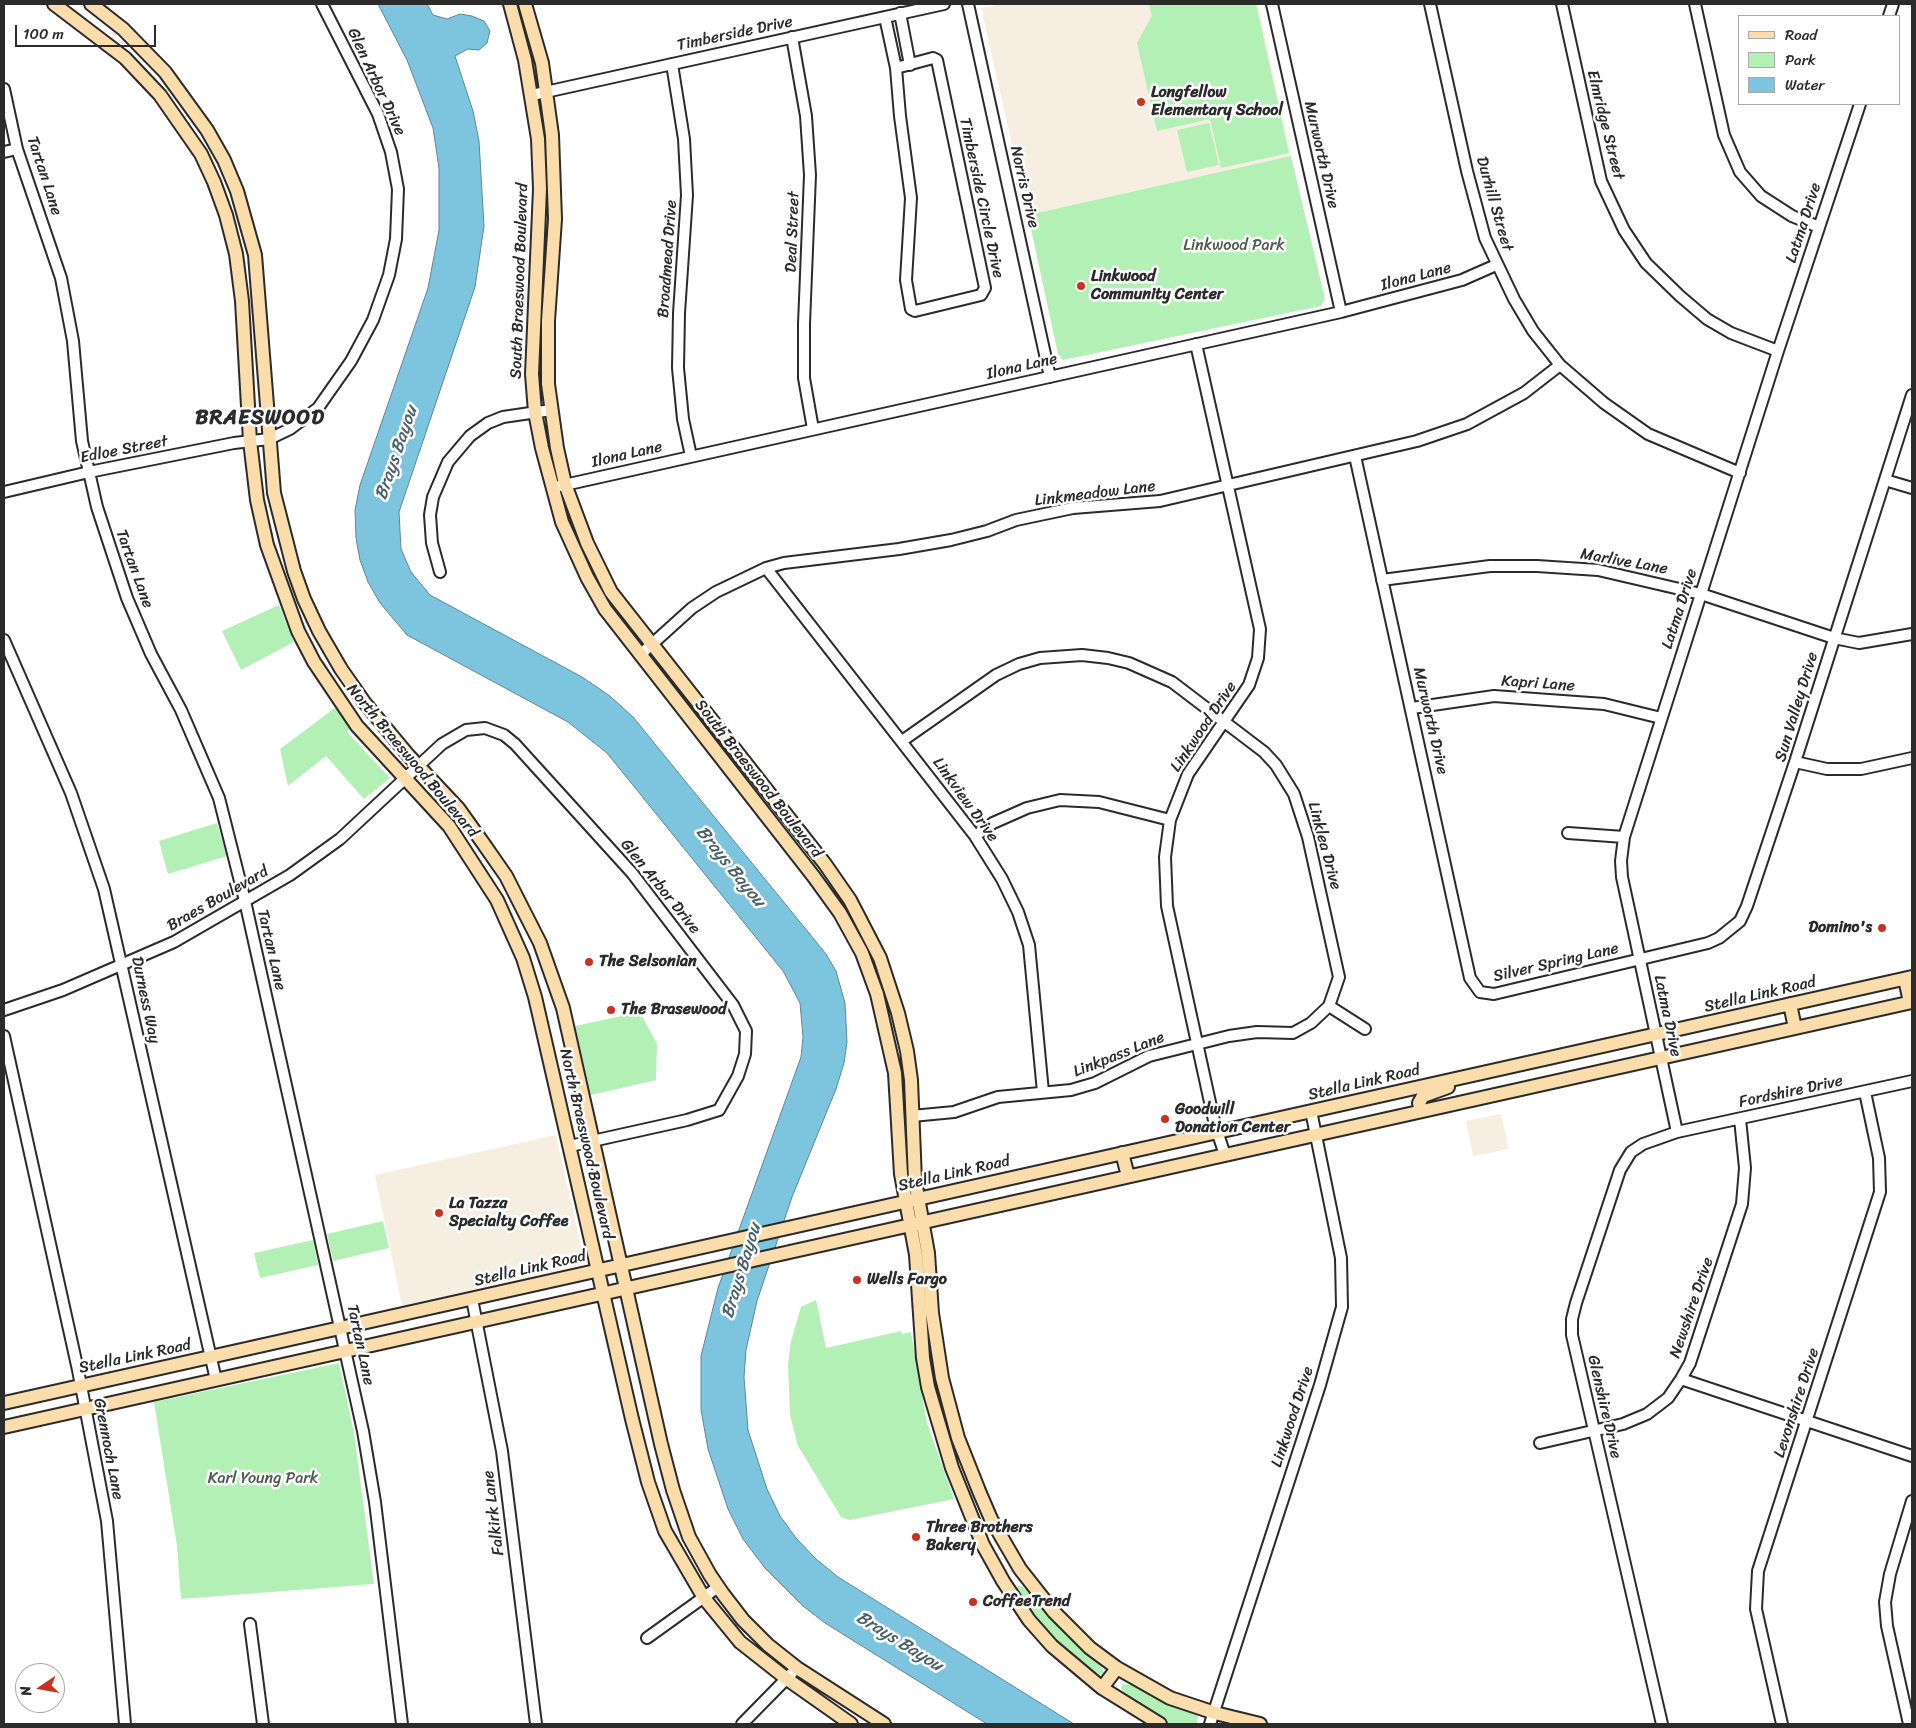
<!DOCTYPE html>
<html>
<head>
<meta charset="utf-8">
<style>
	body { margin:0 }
	#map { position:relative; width:1916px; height:1728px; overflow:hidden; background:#fff; font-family:Sriracha,sans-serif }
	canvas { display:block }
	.frame { position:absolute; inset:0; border:5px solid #2b2b2b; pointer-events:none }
	.legend { position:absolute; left:1738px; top:15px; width:162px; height:90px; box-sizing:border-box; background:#fff; border:1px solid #aaa; margin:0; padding:6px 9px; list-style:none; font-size:15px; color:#2b2b2b }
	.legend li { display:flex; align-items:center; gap:10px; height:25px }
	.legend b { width:25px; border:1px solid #aaa }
	.north { position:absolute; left:15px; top:1663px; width:50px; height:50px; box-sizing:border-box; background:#fff; border:1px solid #aaa; border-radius:50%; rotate:258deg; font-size:14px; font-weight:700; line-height:20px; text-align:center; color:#2b2b2b }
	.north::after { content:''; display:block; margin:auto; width:18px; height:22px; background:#c8321e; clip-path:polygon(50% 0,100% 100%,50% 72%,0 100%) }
	.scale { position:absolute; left:15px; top:25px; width:141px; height:22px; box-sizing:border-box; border:2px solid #2b2b2b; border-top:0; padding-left:6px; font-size:15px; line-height:18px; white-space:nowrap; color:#2b2b2b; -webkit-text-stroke:4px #fff; paint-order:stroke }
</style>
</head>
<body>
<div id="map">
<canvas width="1916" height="1728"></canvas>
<div class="frame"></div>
<ul class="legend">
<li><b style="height:6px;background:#fbddab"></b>Road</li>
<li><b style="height:14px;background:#b2f0b6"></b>Park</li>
<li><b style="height:14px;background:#7dc5de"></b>Water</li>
</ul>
<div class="north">N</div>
<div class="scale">100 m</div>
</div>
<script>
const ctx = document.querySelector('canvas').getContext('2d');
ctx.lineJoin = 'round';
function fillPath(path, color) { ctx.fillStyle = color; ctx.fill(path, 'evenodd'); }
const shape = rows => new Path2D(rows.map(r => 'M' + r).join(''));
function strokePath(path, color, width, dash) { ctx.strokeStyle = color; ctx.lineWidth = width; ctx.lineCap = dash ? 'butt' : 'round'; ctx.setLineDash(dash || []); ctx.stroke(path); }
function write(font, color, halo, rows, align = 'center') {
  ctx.font = font + ' Sriracha,sans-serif'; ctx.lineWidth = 5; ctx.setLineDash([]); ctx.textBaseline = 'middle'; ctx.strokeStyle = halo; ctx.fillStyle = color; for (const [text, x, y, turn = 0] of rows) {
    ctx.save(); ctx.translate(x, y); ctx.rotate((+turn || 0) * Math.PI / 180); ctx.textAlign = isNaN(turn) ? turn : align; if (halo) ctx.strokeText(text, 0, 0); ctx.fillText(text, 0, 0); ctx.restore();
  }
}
fillPath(shape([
	[1002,4,1258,4,1291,156,1028,215,981,8],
	[1501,1114,1509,1149,1473,1156,1466,1121],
	[556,1135,584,1260,581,1265,402,1306,375,1175]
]), '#f6eee0');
fillPath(shape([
	[1149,4,1256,4,1289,153,1221,168,1210,119,1157,131,1137,43,1152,16],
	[1209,123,1219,165,1187,172,1177,130],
	[1291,156,1325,299,1321,306,1063,360,1058,354,1028,215],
	[279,605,294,642,241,670,222,631],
	[336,707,350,729,347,732,390,778,364,799,326,756,288,786,280,749],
	[217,823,227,856,168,874,159,841],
	[640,1012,657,1044,656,1080,591,1095,575,1026],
	[383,1221,389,1248,333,1261,327,1234],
	[313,1240,318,1265,260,1278,254,1253],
	[816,1300,826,1348,901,1331,902,1334,911,1332,927,1423,954,1499,850,1520,841,1517,798,1446,790,1415,788,1364,791,1341,801,1307],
	[339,1363,354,1433,374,1584,181,1599,177,1546,154,1402],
	[1018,1585,1025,1589,1100,1663,1104,1673,1099,1674,1080,1663,1048,1633,1018,1597,1016,1591],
	[1122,1684,1131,1685,1198,1716,1197,1724,1169,1724,1125,1695,1121,1688]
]), '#b2f0b6');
const water = shape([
	[378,4,427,4,433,15,447,19,460,14,472,16,484,21,490,31,487,43,479,50,468,49,455,56,473,111,479,141,484,226,475,287,399,512,401,549,411,572,430,595,582,677,610,696,633,717,826,954,836,971,845,1003,847,1042,844,1063,836,1089,792,1197,757,1301,746,1350,744,1377,748,1430,767,1489,780,1516,796,1538,816,1559,838,1577,1074,1724,987,1724,825,1623,803,1606,765,1568,743,1539,728,1509,708,1449,701,1410,701,1356,718,1288,801,1057,803,1037,800,1003,783,971,607,753,568,722,407,635,380,603,368,582,360,560,356,538,355,510,360,485,428,288,439,230,439,168,433,128,407,60,378,4]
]);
fillPath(water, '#7dc5de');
strokePath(water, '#5c8796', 1);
const minor = shape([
	[968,4,1050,377],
	[1272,4,1341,312],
	[1430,4,1467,171,1485,238,1514,299,1533,331,1560,365,1604,403,1648,434,1740,473],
	[1562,4,1601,181,1624,230,1646,263,1680,296,1707,319,1731,333,1778,351],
	[1695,4,1724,135,1740,172,1761,196,1792,216,1819,227],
	[900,13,910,65],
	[1889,16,1893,4],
	[885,17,896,68,900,116,911,198,906,280,911,309,915,311,981,295,985,288,937,60,933,58,896,68],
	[792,37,806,116,810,175,804,324,804,378,813,429],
	[672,64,684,139,687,195,679,313,678,368,683,419,691,456],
	[4,89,17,149,61,278,73,341,82,441,97,507,127,598,151,654,181,710,219,798,245,901,363,1431,375,1502,402,1724],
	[532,95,944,4],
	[4,152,17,149],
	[1196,344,1260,629,1258,658,1249,685,1188,774,1170,820,1165,857,1167,906,1215,1125,1225,1155],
	[1355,456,1470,978,1480,992,1494,994,1708,943,1719,938,1740,921,1747,906,1795,762,1912,395],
	[1885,480,1912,488],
	[560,486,1341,312,1462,280,1496,265],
	[4,492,89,472,234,443,269,439,290,429,318,408,351,361,373,320,389,275,396,239,398,189,391,152,378,114,322,4],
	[766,568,975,836,1002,879,1018,912,1029,945,1043,1092],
	[440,572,432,543,430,515,433,497,448,462,470,436,488,423,503,417,551,410],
	[1382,580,1490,566,1537,566,1598,570,1701,594,1834,638,1859,643,1912,634],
	[4,640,71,793,104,889,216,1380],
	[640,655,692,608,716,592,766,568,784,563,899,549,951,540,987,531,1016,520,1073,508,1160,501,1417,441,1467,424,1524,393,1560,365],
	[1412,708,1494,696,1604,704,1661,718],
	[902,741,996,675,1019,664,1040,658,1082,655,1108,658,1129,663,1172,682,1264,752,1276,765,1294,794,1308,837,1339,977,1329,1006,1311,1023,1293,1033,1257,1032,1229,1036,1149,1056,1095,1083,1071,1090,998,1097,954,1112,912,1116],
	[1795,762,1827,769,1861,769,1912,758],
	[1568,833,1624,837],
	[975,836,993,823,1027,808,1060,800,1099,802,1170,820],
	[1329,1006,1365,1029],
	[4,1010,63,990,174,942,290,875,340,839,442,744,466,730,485,728,504,735,515,744,632,873,733,1005,746,1031,745,1054,738,1076,719,1110,687,1120,570,1146],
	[4,1036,78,1370,107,1521,125,1724],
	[1677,1132,1622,877,1621,861,1624,837,1778,351,1860,104],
	[472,1299,502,1451,536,1724],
	[1681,1379,1912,1456],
	[1540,1443,1623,1424,1647,1414,1668,1398,1681,1379,1690,1363,1742,1204,1745,1168,1740,1119],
	[250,1624,263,1724],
	[647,1638,718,1587],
	[742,1724,792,1673],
	[1210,1724,1320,1385,1342,1307,1341,1258,1311,1111],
	[1662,1724,1572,1335,1572,1319,1576,1303,1620,1170,1631,1152,1643,1144,1677,1132,1912,1081],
	[1782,1724,1756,1609,1758,1571,1880,1192,1879,1158,1865,1092],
	[1909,1724,1887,1626,1885,1602,1890,1574,1912,1501]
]);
const major = shape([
	[54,4,125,58,160,95,201,154,214,182,226,215,236,254,242,301,250,441,257,500,267,545,298,631,314,662,357,726,449,826,497,900,523,958,535,997,632,1419,648,1482,665,1531,704,1598,740,1642,787,1679,851,1724],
	[91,4,123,29,165,72,207,130,224,160,237,191,255,255,274,493,294,571,304,599,319,631,341,669,364,702,409,756,458,808,483,843,506,876,540,943,563,1008,661,1444,673,1490,689,1537,710,1575,723,1594,743,1620,768,1645,797,1668,884,1724],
	[510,4,525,60,538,139,540,189,532,374,535,412,542,448,562,522,587,577,605,609,814,877,840,913,862,953,877,994,895,1073,901,1174,916,1255,923,1358,928,1387,952,1468,983,1545,1003,1581,1029,1620,1052,1646,1102,1688,1160,1724],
	[525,4,542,63,552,135,555,219,548,321,548,384,557,448,565,484,587,543,611,592,825,864,850,900,880,958,898,1013,907,1051,911,1080,915,1181,928,1253,932,1313,942,1378,958,1438,979,1491,991,1519,1020,1569,1054,1612,1090,1648,1117,1668,1170,1698,1215,1713,1260,1724],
	[1905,979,1910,1002],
	[1790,1004,1795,1028],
	[1421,1111,1419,1103,1423,1096,1448,1087],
	[1122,1153,1128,1176],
	[4,1403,1912,977],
	[4,1427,1912,1002],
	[1102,1688,1117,1668]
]);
strokePath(minor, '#2b2b2b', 14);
strokePath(major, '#2b2b2b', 16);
strokePath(minor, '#fff', 10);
strokePath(major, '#fbddab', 12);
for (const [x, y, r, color] of [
	[1141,102,5,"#c8321e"],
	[1081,286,5,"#c8321e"],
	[1882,928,5,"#c8321e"],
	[589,962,5,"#c8321e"],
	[611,1010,5,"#c8321e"],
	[1165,1119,5,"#c8321e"],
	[439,1213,5,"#c8321e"],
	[857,1280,5,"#c8321e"],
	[916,1537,5,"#c8321e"],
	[973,1602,5,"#c8321e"]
]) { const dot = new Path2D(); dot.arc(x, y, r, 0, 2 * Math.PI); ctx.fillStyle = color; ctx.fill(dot); strokePath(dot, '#fff', 2); }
write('16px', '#2b2b2b', '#fff', [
	["Timberside Drive",735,34,-12],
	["Glen Arbor Drive",376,82,65],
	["Elmridge Street",1605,125,76],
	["Murworth Drive",1321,155,77],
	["Tartan Lane",44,176,72],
	["Norris Drive",1024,187,77],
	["Timberside Circle Drive",981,198,78],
	["Durhill Street",1494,204,74],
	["Latma Drive",1804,223,-72],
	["Deal Street",793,232,-88],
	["Broadmead Drive",668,259,-86],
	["Ilona Lane",1416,277,-15],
	["South Braeswood Boulevard",520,281,-88],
	["Ilona Lane",1022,367,-13],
	["Edloe Street",124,450,-11],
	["Ilona Lane",627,455,-13],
	["Linkmeadow Lane",1095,494,-7],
	["Marlive Lane",1624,562,10],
	["Tartan Lane",134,569,70],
	["Latma Drive",1680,609,-72],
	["Kapri Lane",1538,684,4],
	["Sun Valley Drive",1797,707,-73],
	["Murworth Drive",1430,721,77],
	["Linkwood Drive",1204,727,-56],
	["North Braeswood Boulevard",412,761,50],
	["South Braeswood Boulevard",758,779,52],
	["Linkview Drive",965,800,54],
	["Linklea Drive",1324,846,75],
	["Glen Arbor Drive",660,887,51],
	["Braes Boulevard",218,899,-30],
	["Tartan Lane",271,950,77],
	["Silver Spring Lane",1556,963,-13],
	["Stella Link Road",1760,995,-13],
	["Durness Way",145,1000,78],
	["Latma Drive",1667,1016,78],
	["Linkpass Lane",1119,1055,-22],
	["Stella Link Road",1364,1083,-13],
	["Fordshire Drive",1791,1092,-12],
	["North Braeswood Boulevard",586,1144,77],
	["Stella Link Road",954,1174,-13],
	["Stella Link Road",530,1269,-13],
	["Newshire Drive",1692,1308,-71],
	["Tartan Lane",360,1345,78],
	["Stella Link Road",135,1357,-12],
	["Levonshire Drive",1797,1403,-72],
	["Glenshire Drive",1604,1407,77],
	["Linkwood Drive",1293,1417,-72],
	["Grennoch Lane",108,1449,79],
	["Falkirk Lane",494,1513,-97]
]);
write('bold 16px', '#2b2b2b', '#fff', [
	["Longfellow",1151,93],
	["Elementary School",1151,111],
	["Linkwood",1091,277],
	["Community Center",1091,295],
	["Domino's",1872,928,"right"],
	["The Selsonian",599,962],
	["The Brasewood",621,1010],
	["Goodwill",1175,1110],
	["Donation Center",1175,1128],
	["La Tazza",449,1204],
	["Specialty Coffee",449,1222],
	["Wells Fargo",867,1280],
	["Three Brothers",926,1528],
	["Bakery",926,1546],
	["CoffeeTrend",983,1602]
], 'left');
write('16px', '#4d5c4e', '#fff', [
	["Linkwood Park",1234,246],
	["Karl Young Park",263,1479]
]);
write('italic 18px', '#48616a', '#fff', [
	["Brays Bayou",397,453,-71],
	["Brays Bayou",730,867,51],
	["Brays Bayou",742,1271,-73],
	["Brays Bayou",899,1642,32]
]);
ctx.letterSpacing = '1px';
write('bold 21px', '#2b2b2b', '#fff', [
	["BRAESWOOD",260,419]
]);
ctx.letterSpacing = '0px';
</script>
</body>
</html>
